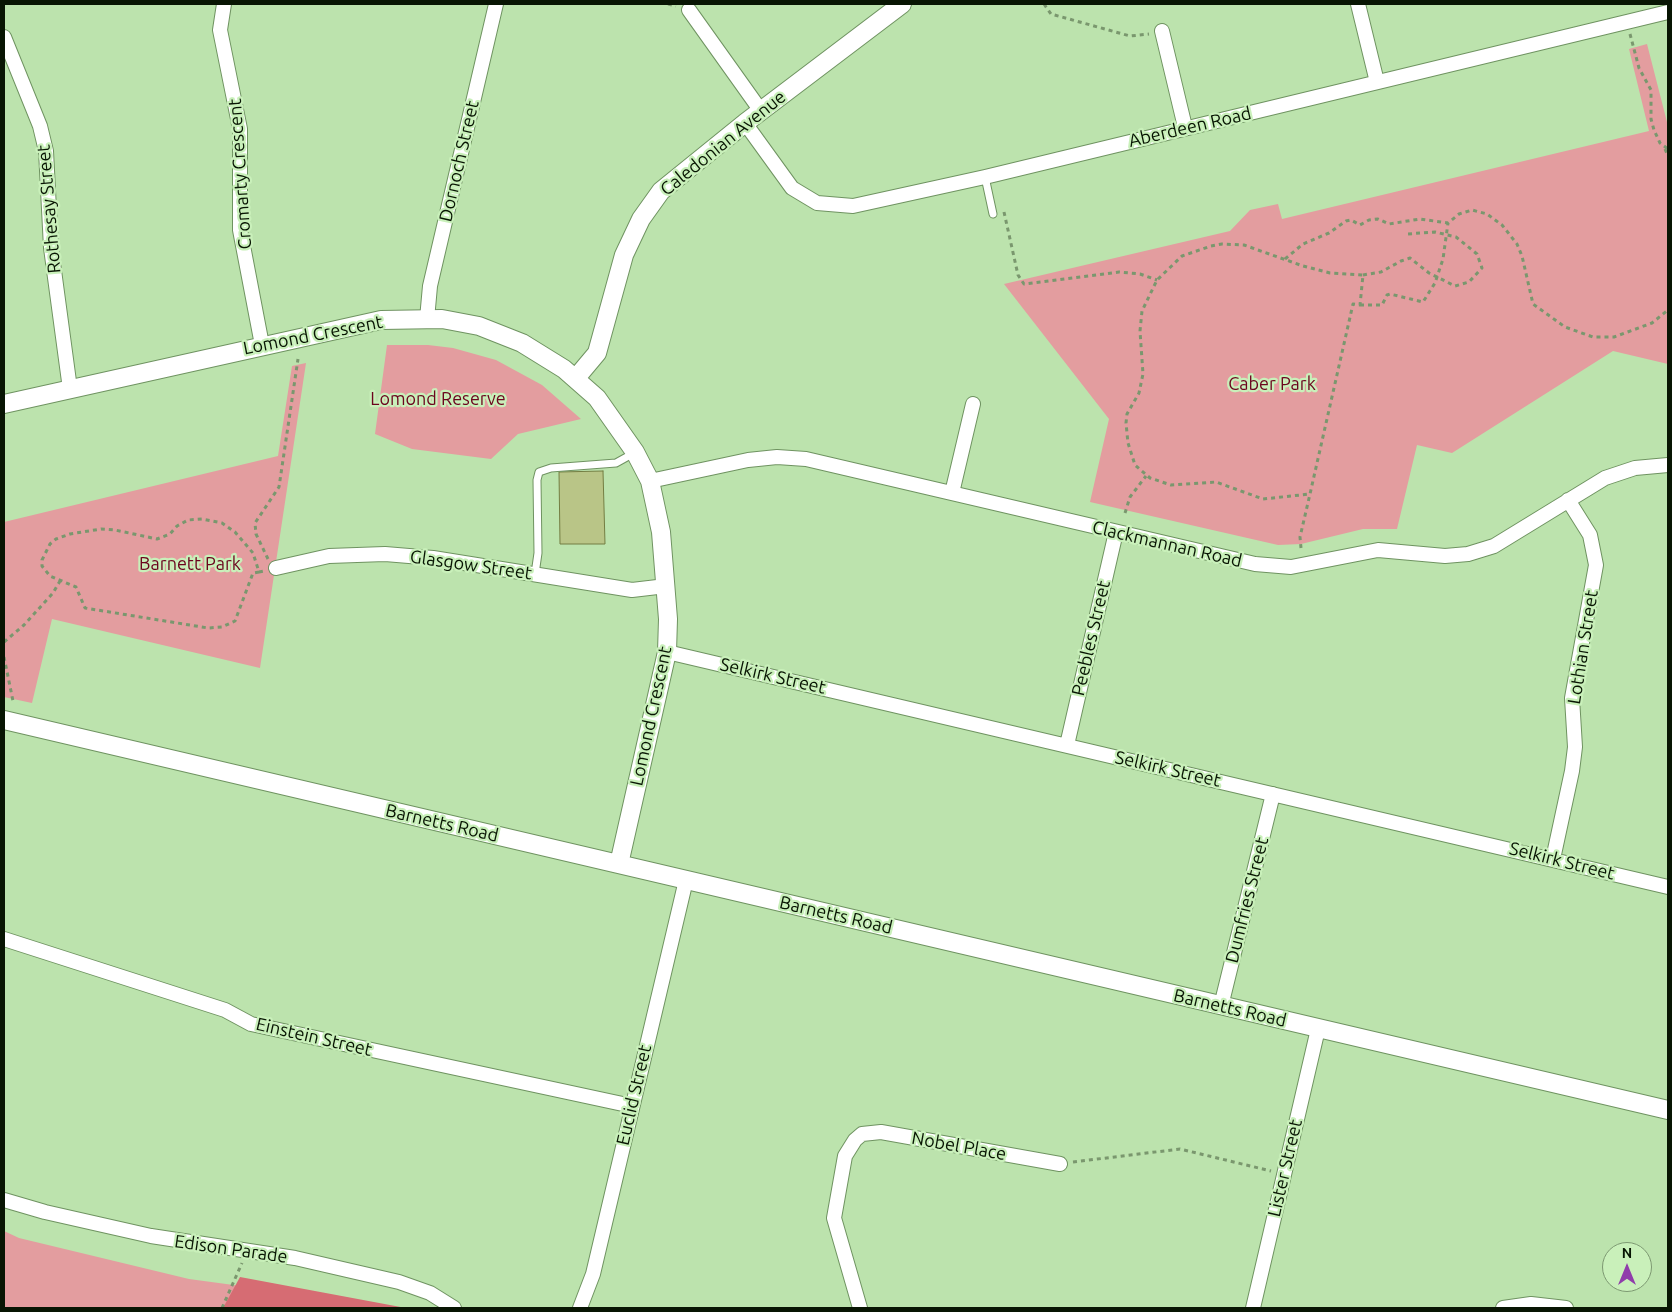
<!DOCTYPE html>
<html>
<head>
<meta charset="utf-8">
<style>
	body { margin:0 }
	#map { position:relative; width:1672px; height:1312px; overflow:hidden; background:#bce3ad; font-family:Ubuntu,sans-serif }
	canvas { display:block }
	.frame { position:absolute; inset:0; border:5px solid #081503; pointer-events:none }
	.north { position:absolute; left:1602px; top:1242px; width:50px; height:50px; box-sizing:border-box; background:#c9f0ba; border:1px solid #7c9871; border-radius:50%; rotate:0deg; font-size:14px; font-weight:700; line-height:20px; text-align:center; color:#081503 }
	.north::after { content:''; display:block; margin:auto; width:18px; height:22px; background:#903dab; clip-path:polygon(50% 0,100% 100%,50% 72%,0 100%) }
</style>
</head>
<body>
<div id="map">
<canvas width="1672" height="1312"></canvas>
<div class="frame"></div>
<div class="north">N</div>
</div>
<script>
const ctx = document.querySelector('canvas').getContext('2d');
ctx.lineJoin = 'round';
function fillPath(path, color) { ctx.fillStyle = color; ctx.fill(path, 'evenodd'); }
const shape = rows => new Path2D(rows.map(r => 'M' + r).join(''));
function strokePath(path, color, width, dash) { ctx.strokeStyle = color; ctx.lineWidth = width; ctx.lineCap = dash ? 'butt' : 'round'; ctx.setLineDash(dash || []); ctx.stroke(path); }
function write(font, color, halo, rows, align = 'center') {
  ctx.font = font + ' Ubuntu,sans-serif'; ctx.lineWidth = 4.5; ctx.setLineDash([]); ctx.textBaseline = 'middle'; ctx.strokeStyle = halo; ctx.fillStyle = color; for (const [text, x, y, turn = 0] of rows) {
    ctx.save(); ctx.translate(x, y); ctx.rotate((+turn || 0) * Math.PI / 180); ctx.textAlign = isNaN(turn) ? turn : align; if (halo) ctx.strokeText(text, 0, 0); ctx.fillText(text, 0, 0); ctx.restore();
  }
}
fillPath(shape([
	[1647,44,1668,126,1668,364,1613,351,1452,453,1417,445,1397,529,1363,529,1301,544,1278,545,1090,502,1109,419,1004,284,1230,231,1250,210,1278,204,1282,219,1649,131,1629,49],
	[387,345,428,345,453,348,496,360,542,385,581,419,518,434,491,459,412,449,375,434],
	[306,363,260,668,52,619,32,703,4,697,4,522,278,456,292,366],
	[4,1231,19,1238,189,1279,404,1308,4,1308]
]), '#e39d9f');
fillPath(shape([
	[240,1277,406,1308,223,1308]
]), '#d66c73');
const building = shape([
	[603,471,605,544,560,544,559,472,603,471]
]);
fillPath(building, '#b9c587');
strokePath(building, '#737d42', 1);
const service = shape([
	[985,177,993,214],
	[535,574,538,553,537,480,539,472,551,468,616,463,634,453]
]);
const minor = shape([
	[224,4,220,30,240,129,240,230,262,345],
	[1358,4,1377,82],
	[689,10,761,111],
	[1162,31,1185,127],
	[4,37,40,126,46,151,51,248,70,389],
	[745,123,792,188,817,203,853,206,985,177,1668,12],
	[427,319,430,286,496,4],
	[650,481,748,460,777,457,806,459,1255,564,1291,567,1378,550,1445,556,1468,554,1494,546,1605,478,1635,468,1668,465],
	[952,493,973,404],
	[276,568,329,556,385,554,433,558,632,590,666,586],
	[667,652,1668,887],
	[1067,745,1116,532],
	[1553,859,1572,771,1575,747,1572,698,1596,565,1590,535,1568,500],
	[4,939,225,1010,251,1024,632,1106],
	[1221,1006,1273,794],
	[4,1200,45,1212,151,1236,295,1258,399,1282,430,1293,454,1308],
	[580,1308,593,1274,686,880],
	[860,1308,834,1218,845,1156,855,1140,862,1134,881,1132,1060,1164],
	[1253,1308,1318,1029],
	[1503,1308,1531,1304,1566,1308]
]);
const tertiary = shape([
	[576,378,597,353,624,255,641,219,661,191,745,123,902,4],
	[4,404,381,320,442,319,479,326,522,343,564,369,597,398,635,452,650,481,661,532,668,619,667,652,619,864],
	[4,720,1668,1110]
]);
strokePath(service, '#6f9361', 9);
strokePath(minor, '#6f9361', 16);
strokePath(tertiary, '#6f9361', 20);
strokePath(shape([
	[668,4,676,6],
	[1044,4,1051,14,1130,36,1149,34],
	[1630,34,1639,68,1651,90,1651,119,1654,130,1660,143,1668,149],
	[1665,149,1668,156],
	[1004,212,1018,275,1024,284,1119,272,1140,274,1157,280],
	[1285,259,1303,244,1329,233,1346,221,1351,220,1360,225,1369,220,1378,219,1389,224,1420,219,1448,223,1459,214,1472,210,1487,214,1502,225,1517,244,1522,256,1533,304,1565,327,1593,337,1614,337,1652,323,1668,310],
	[1363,275,1381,272,1401,261,1410,258,1429,273,1455,286,1469,282,1482,268,1477,254,1456,237,1435,232,1407,234],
	[1360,305,1382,305,1387,295,1390,294,1423,302,1435,283,1443,259,1448,223],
	[1125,513,1130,497,1146,476],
	[1301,548,1300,537,1310,494,1353,304,1360,305,1363,275,1330,273,1303,266,1244,245,1222,244,1211,246,1182,256,1157,280,1142,311,1140,331,1143,374,1139,393,1127,414,1126,423,1128,443,1135,465,1150,478,1171,485,1216,482,1263,499,1310,494],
	[268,559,256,534,255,523,279,487,298,359],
	[259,572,253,573,235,621,222,627,208,628,85,608,76,587,50,576,42,566,42,560,50,544,56,539,70,534,101,529,115,530,157,539,170,534,177,526,188,520,202,519,222,523,235,532,253,553,259,572,264,571],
	[4,642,24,625,53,593,60,581],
	[4,657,13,701],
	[1073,1162,1180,1149,1271,1171],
	[222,1308,242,1263]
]), '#7a976e', 3, [4, 4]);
strokePath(service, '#fff', 7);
strokePath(minor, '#fff', 14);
strokePath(tertiary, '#fff', 18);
write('18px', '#081503', '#c9f0ba', [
	["Aberdeen Road",1190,127,-13],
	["Caledonian Avenue",723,143,-39],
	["Dornoch Street",459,161,-77],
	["Cromarty Crescent",240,174,-94],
	["Rothesay Street",49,209,-95],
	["Lomond Crescent",313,335,-11],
	["Clackmannan Road",1167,544,13],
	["Glasgow Street",471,565,8],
	["Peebles Street",1091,638,-77],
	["Lothian Street",1583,647,-81],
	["Selkirk Street",773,676,13],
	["Lomond Crescent",651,716,-78],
	["Selkirk Street",1168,769,13],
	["Barnetts Road",442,823,13],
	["Selkirk Street",1562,861,14],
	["Dumfries Street",1247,900,-76],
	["Barnetts Road",836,915,13],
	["Barnetts Road",1230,1008,13],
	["Einstein Street",314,1037,13],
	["Euclid Street",634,1095,-77],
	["Nobel Place",959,1146,10],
	["Lister Street",1285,1168,-77],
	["Edison Parade",231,1249,8]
]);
write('18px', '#6b051e', '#c9f0ba', [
	["Caber Park",1272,384],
	["Lomond Reserve",438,399],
	["Barnett Park",190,564]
]);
</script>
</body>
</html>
